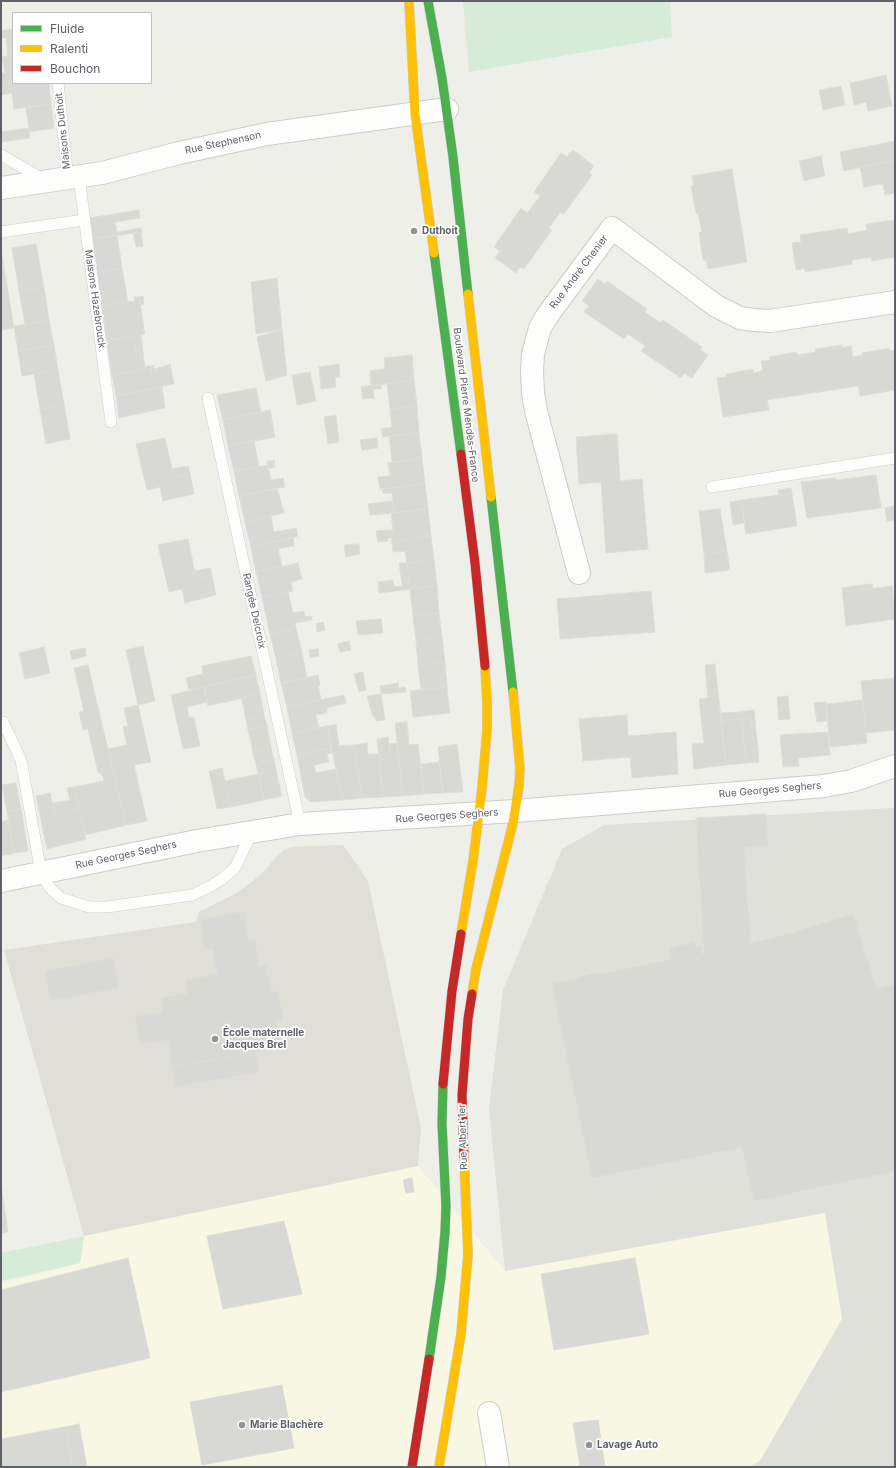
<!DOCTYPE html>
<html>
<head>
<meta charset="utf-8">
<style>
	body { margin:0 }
	#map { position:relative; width:896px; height:1468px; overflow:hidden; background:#efefe9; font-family:Inter,sans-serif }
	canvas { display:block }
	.frame { position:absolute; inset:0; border:2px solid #5f6168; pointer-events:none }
	.legend { position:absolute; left:12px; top:12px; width:140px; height:72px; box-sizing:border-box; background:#fff; border:1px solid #bfc0c3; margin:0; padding:5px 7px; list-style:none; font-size:12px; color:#5f6168 }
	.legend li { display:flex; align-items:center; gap:8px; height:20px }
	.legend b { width:20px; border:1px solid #bfc0c3 }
</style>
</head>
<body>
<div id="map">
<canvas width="896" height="1468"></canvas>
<div class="frame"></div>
<ul class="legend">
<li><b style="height:5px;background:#4caf50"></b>Fluide</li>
<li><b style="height:5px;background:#ffc107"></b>Ralenti</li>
<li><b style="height:5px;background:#c62828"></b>Bouchon</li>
</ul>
</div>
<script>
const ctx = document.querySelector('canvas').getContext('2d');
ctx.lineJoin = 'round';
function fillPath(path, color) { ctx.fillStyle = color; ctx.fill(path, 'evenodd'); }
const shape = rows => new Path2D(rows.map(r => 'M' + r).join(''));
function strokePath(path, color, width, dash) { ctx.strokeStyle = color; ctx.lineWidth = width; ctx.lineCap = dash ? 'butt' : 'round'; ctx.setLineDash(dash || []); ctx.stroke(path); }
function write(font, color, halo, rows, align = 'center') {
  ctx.font = font + ' Inter,sans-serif'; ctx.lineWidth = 3.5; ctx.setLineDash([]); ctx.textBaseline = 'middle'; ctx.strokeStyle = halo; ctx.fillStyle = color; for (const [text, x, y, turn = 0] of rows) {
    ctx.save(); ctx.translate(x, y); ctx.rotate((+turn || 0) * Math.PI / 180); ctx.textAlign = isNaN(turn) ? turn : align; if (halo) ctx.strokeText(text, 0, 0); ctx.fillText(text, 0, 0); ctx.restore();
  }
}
fillPath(shape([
	[418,1166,505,1271,825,1213,842,1319,760,1461,749,1467,1,1467,1,1284,80,1263,84,1236]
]), '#f7f7e4');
fillPath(shape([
	[891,808,895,808,895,1467,749,1467,760,1461,842,1319,825,1213,505,1271,489,1109,503,990,562,849,604,825]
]), '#e0e0da');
fillPath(shape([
	[343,845,368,881,421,1128,418,1166,84,1236,4,950,196,922,199,912,235,894,253,881,266,869,278,855,284,850,291,847]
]), '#dfdfd7');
fillPath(shape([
	[463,1,670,1,672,37,469,72],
	[84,1236,80,1263,1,1281,1,1253]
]), '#d7ebd9');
const building = shape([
	[13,29,13,56,8,56,5,30,13,29],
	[5,30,6,38,1,38,1,31,5,30],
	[8,56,13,56,13,83,16,83,1,85,1,73,5,73,2,57,8,56],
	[886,75,892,106,868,111,866,102,854,105,850,83,886,75],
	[16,83,49,83,51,104,14,109,12,93,1,95,1,85,16,83],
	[841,86,845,105,823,110,819,90,841,86],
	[51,104,54,128,29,132,30,138,1,142,1,132,29,128,26,108,51,104],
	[895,141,895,160,844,171,840,152,895,141],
	[573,150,594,166,589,173,592,175,564,214,560,212,549,228,552,230,524,269,520,267,516,273,495,258,500,251,494,247,521,208,527,213,540,196,534,192,561,153,567,157,573,150],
	[821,156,825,176,804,181,799,161,821,156],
	[895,160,895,193,885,195,883,184,864,187,860,167,895,160],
	[732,169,747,262,708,269,706,260,703,260,699,232,702,232,698,213,696,213,691,186,694,186,692,176,732,169],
	[139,210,140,218,115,222,117,232,141,228,142,232,92,239,89,218,139,210],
	[895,220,895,257,872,261,871,257,852,260,852,264,805,272,805,268,796,270,792,243,801,242,800,235,847,228,848,234,867,230,866,224,895,220],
	[141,232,143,246,136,247,133,233,141,232],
	[117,235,122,268,97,273,92,239,117,235],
	[36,244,44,287,19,291,12,248,36,244],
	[1,250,14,328,1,330,1,250],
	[122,268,128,302,102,306,97,273,122,268],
	[277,278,282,329,256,334,251,282,277,278],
	[598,279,605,284,607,281,647,309,645,312,661,323,663,320,702,347,700,350,708,355,692,378,684,373,681,378,641,351,645,346,628,334,624,339,584,312,589,306,582,301,598,279],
	[44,287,49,320,25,324,19,291,44,287],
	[143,296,144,304,140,305,139,297,143,296],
	[134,297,139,297,145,334,107,341,102,306,135,301,134,297],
	[49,320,54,345,18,351,14,326,49,320],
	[282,329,287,375,266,381,257,337,282,329],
	[141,335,145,369,139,370,133,336,141,335],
	[133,336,139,370,112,375,107,341,133,336],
	[54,345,58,370,22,376,18,351,54,345],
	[842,345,842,348,851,346,853,357,863,355,862,353,889,348,890,351,895,350,895,390,860,396,858,386,767,400,769,410,723,417,717,378,727,377,726,374,753,369,753,373,763,371,761,361,770,360,769,357,796,352,797,355,816,352,815,349,842,345],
	[412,355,414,380,371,386,370,371,385,369,384,358,412,355],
	[170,364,174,384,116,396,112,375,145,369,145,366,151,366,151,373,155,372,155,369,170,364],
	[339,364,340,377,335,378,336,387,321,389,319,367,339,364],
	[154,365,155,372,151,373,151,366,154,365],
	[58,370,64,404,40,409,34,374,58,370],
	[310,372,316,401,297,405,292,375,310,372],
	[414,380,417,406,390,409,387,384,414,380],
	[381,384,381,389,373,389,374,398,363,399,361,387,381,384],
	[162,387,165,408,119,418,116,396,162,387],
	[256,388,261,412,223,420,217,395,256,388],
	[64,404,70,439,46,444,40,409,64,404],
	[417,406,419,433,383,437,381,429,392,427,390,409,417,406],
	[270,410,275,437,228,446,223,420,270,410],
	[336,415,339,442,328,444,324,417,336,415],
	[419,433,422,458,392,462,389,436,419,433],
	[617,434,620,481,642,479,648,549,606,553,601,482,579,484,576,437,617,434],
	[165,438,174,477,190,473,194,494,163,501,160,487,147,490,136,444,165,438],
	[377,438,378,448,362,450,360,440,377,438],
	[254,441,259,467,234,471,228,446,254,441],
	[422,458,425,484,380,489,378,477,390,476,388,463,422,458],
	[274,460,275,467,272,468,270,461,274,460],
	[267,461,270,461,272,468,269,468,267,461],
	[268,465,271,480,283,478,285,487,239,496,234,471,268,465],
	[188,466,190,473,174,477,172,469,188,466],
	[876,475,881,508,807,518,801,482,836,478,836,480,876,475],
	[425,484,428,509,394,513,392,493,383,493,382,489,425,484],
	[277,488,284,513,245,522,239,496,277,488],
	[791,488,797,526,746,534,741,500,779,495,778,490,791,488],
	[741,500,745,523,733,525,730,502,741,500],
	[393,501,394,513,370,515,368,504,393,501],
	[894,506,895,520,887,521,885,508,894,506],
	[428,509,431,536,397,540,398,543,392,543,392,538,388,538,388,541,378,542,376,531,393,530,391,513,428,509],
	[720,509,727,551,704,554,699,511,720,509],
	[271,516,274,532,296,528,298,536,251,547,245,522,271,516],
	[431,536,434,559,407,563,405,551,393,552,392,543,398,543,397,540,431,536],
	[293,537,294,546,278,549,282,566,256,572,251,547,293,537],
	[188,539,196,578,212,575,216,595,185,603,182,589,169,592,158,545,188,539],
	[359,544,360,554,346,557,344,545,359,544],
	[727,551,730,570,705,573,704,554,727,551],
	[434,559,437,586,410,589,407,563,434,559],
	[298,563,302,579,291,582,293,591,262,597,256,572,298,563],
	[399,563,407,563,410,589,403,590,399,563],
	[210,568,212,575,196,578,195,571,210,568],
	[393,580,394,587,402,586,403,590,379,593,378,582,393,580],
	[872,584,873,589,862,590,861,585,872,584],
	[861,585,862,590,892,586,895,619,846,626,842,588,861,585],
	[437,586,439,613,413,616,410,589,437,586],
	[651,591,655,632,560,639,557,599,651,591],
	[288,592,293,613,304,611,305,617,311,616,312,620,295,623,296,628,270,634,262,597,288,592],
	[439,613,442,637,416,641,413,616,439,613],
	[381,619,383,633,358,635,356,621,381,619],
	[323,622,325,630,317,632,316,624,323,622],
	[296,628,302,652,276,658,270,634,296,628],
	[442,637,445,662,418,665,416,641,442,637],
	[349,641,351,650,340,652,338,644,349,641],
	[143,646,155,701,138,705,126,650,143,646],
	[44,647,50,673,25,679,19,653,44,647],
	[85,648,86,656,72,660,70,651,85,648],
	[318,649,319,656,310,658,309,650,318,649],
	[302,652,307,678,281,683,276,658,302,652],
	[251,656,256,675,189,690,186,678,203,674,202,666,251,656],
	[445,662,447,687,421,690,418,665,445,662],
	[715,664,726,765,694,769,692,744,704,743,699,699,708,698,705,665,715,664],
	[88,665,126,825,85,835,74,787,104,781,103,776,98,772,88,729,83,730,79,712,84,711,74,668,88,665],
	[363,672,366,690,359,692,354,674,363,672],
	[256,675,260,694,208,706,204,687,256,675],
	[318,675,320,685,318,685,321,700,287,707,281,683,318,675],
	[895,678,895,730,866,733,861,681,895,678],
	[398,683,399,688,405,687,406,692,381,694,380,686,398,683],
	[204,687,208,702,187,707,189,717,194,717,200,746,183,749,171,695,204,687],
	[447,687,450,713,413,717,410,691,447,687],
	[260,694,262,704,244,709,241,698,260,694],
	[381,694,385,720,376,721,375,716,373,717,367,696,381,694],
	[344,695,346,703,326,708,327,713,316,715,319,728,292,733,287,707,344,695],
	[788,696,790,719,779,720,777,697,788,696],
	[863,700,867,743,830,747,826,704,863,700],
	[826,702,827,721,817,722,814,703,826,702],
	[262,704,264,715,246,720,244,709,262,704],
	[138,705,151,762,134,765,147,821,126,825,108,749,127,745,123,727,128,726,124,708,138,705],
	[752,710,754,710,759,762,755,762,751,718,742,719,741,712,752,710],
	[741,712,742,719,721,721,720,713,741,712],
	[264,715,267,726,248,730,246,720,264,715],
	[627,715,628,736,676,732,678,774,632,778,630,757,583,761,579,719,627,715],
	[751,718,755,762,746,763,742,719,751,718],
	[742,719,746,763,726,765,721,721,742,719],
	[407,722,409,745,418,744,424,794,403,796,395,723,407,722],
	[336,724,339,746,353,745,363,798,342,800,327,726,336,724],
	[267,726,269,737,251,741,248,730,267,726],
	[327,726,331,748,297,755,292,733,327,726],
	[828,732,830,755,798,758,799,766,783,767,780,735,828,732],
	[269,737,271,748,253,753,251,741,269,737],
	[388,737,390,753,398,752,403,796,383,797,377,739,388,737],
	[367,743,368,754,379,754,383,797,363,798,353,745,367,743],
	[397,743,398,752,390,753,389,744,397,743],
	[457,744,463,792,443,793,438,747,457,744],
	[271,748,274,760,256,764,253,753,271,748],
	[331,748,332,753,327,754,329,762,314,765,316,773,336,769,342,800,311,802,305,797,297,755,331,748],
	[274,760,276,769,258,774,256,764,274,760],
	[439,762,443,793,424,794,421,764,439,762],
	[222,768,231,807,217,809,209,771,222,768],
	[276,769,278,779,260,783,258,774,276,769],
	[258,774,264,800,231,807,225,781,258,774],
	[278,779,282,796,264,800,260,783,278,779],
	[16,783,21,809,7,811,2,785,16,783],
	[74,787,77,799,70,800,67,788,74,787],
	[50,793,55,814,79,809,86,839,47,849,36,796,50,793],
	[77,799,79,809,55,814,53,803,77,799],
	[21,809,28,851,14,853,7,811,21,809],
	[766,814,768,845,744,847,750,935,749,936,749,944,791,933,853,914,877,989,895,984,895,1171,754,1201,742,1147,592,1178,552,984,579,978,579,977,601,972,601,974,672,959,670,948,694,942,695,946,702,946,702,954,704,953,696,818,766,814],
	[8,820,14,853,1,856,1,822,8,820],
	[244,912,248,940,255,939,259,966,266,965,271,991,278,991,283,1019,276,1020,281,1047,172,1067,168,1040,141,1044,135,1016,163,1012,161,998,188,993,186,980,217,974,213,949,205,950,200,920,244,912],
	[113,958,119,988,50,1000,45,971,113,958],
	[255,1052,259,1072,175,1087,172,1067,255,1052],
	[412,1178,414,1192,406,1193,403,1180,412,1178],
	[1,1183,8,1232,1,1233,1,1183],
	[284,1221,302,1294,223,1309,207,1236,284,1221],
	[128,1258,150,1358,1,1392,1,1290,128,1258],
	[635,1258,649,1334,554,1350,541,1274,635,1258],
	[282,1385,294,1448,202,1465,190,1402,282,1385],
	[598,1420,605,1467,580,1467,573,1423,598,1420],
	[79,1424,87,1467,73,1467,65,1427,79,1424],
	[65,1427,73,1467,1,1467,1,1439,65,1427]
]);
fillPath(building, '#d8d8d4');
strokePath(building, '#deded8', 1);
const lane = shape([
	[58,83,68,179],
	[1,155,44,180],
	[79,177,111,422],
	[1,232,84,220],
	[208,398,300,824],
	[712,487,895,458],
	[1,722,3,722,21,760,41,873,50,888,61,898,89,907,107,907,192,895,207,888,222,879,235,868,252,832]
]);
const street = shape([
	[1,188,102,173,179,153,267,134,447,109],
	[579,573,536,411,533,393,532,371,533,354,540,328,547,316,612,228,716,306,740,318,754,320,770,321,895,302],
	[1,881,197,841,300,824,515,811,824,786,851,781,895,766],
	[489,1413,498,1467]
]);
const fast = shape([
	[428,1,442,78,453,157,468,294],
	[434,253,461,454],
	[491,497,513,692],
	[429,1359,441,1277,445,1232,446,1206,442,1124,443,1084]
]);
const slow = shape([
	[409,1,415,114,434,253],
	[468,294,491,497],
	[461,934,473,861,482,788,487,730,487,702,485,666],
	[472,994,476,969,513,823,519,786,520,769,513,692],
	[439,1467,461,1334,468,1254,464,1158]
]);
const jam = shape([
	[461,454,475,563,485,666],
	[443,1084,452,991,461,934],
	[464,1158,462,1095,468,1019,472,994],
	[412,1467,429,1359]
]);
strokePath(lane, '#cccdcb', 12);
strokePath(street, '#cccdcb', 24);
strokePath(fast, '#cccccb', 10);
strokePath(slow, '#cccccb', 10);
strokePath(jam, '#cccccb', 10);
strokePath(lane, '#fdfdfc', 11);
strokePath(street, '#fdfdfc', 22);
strokePath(fast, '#4caf50', 9);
strokePath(slow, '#ffc107', 9);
strokePath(jam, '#c62828', 9);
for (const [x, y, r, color] of [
	[414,231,4,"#919395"],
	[215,1039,4,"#919395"],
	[242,1425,4,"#919395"],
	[589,1445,4,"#919395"]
]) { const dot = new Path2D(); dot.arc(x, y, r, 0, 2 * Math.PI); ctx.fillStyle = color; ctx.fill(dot); strokePath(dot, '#fff', 1.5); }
write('10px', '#5f6168', '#fff', [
	["Maisons Duthoit",63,131,-96],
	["Rue Stephenson",223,143,-12],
	["Rue André Chenier",579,272,-53],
	["Maisons Hazebrouck",95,299,82],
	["Boulevard Pierre Mendès-France",466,405,83],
	["Rangée Delcroix",254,611,78],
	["Rue Georges Seghers",770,790,-5],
	["Rue Georges Seghers",447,816,-4],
	["Rue Georges Seghers",126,855,-12],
	["Rue Albert 1er",463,1137,-92]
]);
write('bold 10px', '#5f6168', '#fff', [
	["Duthoit",422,231],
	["École maternelle",223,1033],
	["Jacques Brel",223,1045],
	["Marie Blachère",250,1425],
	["Lavage Auto",597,1445]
], 'left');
</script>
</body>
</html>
